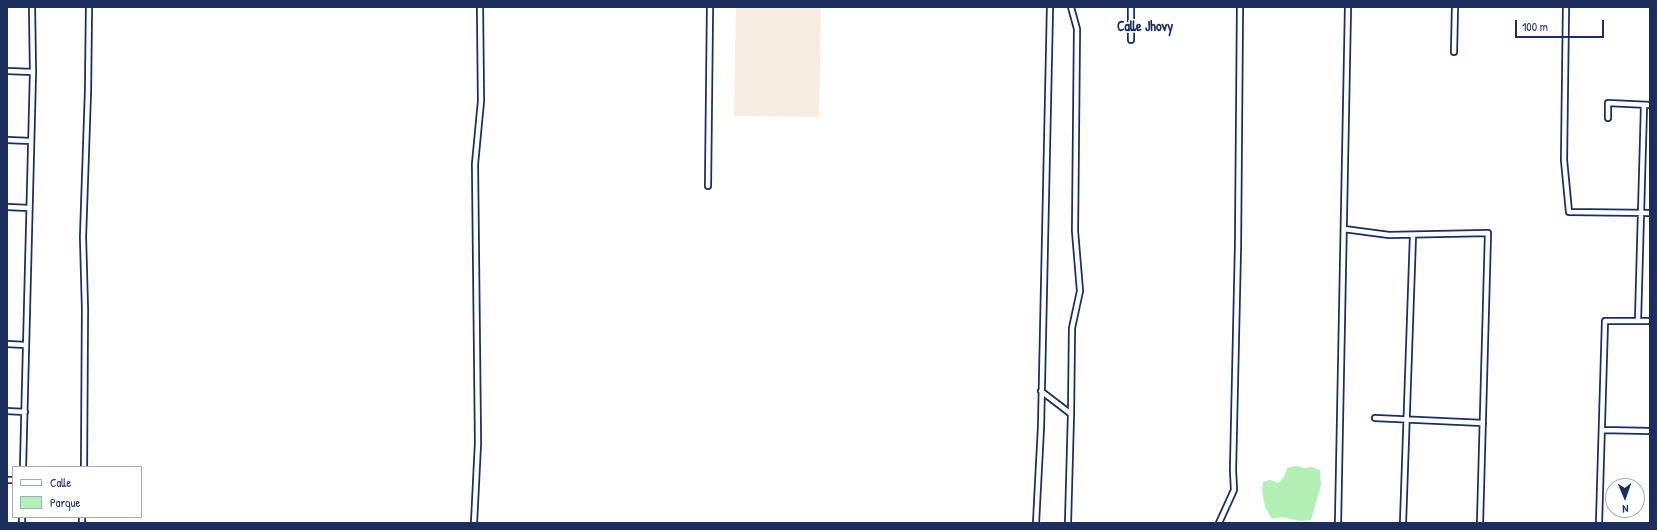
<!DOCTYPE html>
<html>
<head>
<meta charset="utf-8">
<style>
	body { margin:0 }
	#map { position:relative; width:1657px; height:530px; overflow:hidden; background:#fff; font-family:"Patrick Hand",sans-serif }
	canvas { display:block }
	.frame { position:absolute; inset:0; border:8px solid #1b2f5e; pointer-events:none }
	.legend { position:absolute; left:12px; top:466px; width:130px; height:52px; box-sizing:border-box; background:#fff; border:1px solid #a4acbf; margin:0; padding:5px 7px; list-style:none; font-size:12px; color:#1b2f5e }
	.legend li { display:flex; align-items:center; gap:8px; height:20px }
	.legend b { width:20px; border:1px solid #a4acbf }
	.north { position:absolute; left:1605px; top:478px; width:40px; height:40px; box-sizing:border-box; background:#fff; border:1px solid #a4acbf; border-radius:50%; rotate:178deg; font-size:11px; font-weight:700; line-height:16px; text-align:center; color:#1b2f5e }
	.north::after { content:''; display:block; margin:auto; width:14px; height:18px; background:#1b2f5e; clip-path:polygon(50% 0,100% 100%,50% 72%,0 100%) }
	.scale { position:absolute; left:1515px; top:20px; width:89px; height:18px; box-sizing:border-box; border:2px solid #1b2f5e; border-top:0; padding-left:5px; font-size:12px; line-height:14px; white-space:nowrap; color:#1b2f5e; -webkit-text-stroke:3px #fff; paint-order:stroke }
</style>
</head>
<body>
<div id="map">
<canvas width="1657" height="530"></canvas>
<div class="frame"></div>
<ul class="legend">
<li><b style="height:5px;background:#fff"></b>Calle</li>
<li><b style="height:11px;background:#b2f0b6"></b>Parque</li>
</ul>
<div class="north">N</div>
<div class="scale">100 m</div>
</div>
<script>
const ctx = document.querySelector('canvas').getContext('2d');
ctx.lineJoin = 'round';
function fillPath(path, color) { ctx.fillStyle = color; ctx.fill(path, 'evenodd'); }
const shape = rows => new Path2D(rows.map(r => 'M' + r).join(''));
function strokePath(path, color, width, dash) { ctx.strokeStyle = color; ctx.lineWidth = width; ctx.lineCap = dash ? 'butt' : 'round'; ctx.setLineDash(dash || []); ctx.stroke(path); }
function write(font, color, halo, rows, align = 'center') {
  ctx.font = font + ' "Patrick Hand",sans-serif'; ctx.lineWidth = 3; ctx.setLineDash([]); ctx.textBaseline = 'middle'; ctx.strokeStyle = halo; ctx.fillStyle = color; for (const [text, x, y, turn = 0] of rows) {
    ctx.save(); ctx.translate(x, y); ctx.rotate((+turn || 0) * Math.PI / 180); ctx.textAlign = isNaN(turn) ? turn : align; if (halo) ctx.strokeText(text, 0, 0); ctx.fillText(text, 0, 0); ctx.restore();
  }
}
fillPath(shape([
	[736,7,821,7,819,117,734,116]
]), '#f7ece0');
fillPath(shape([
	[1296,466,1305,468,1312,467,1320,470,1321,485,1311,520,1300,521,1281,517,1272,519,1265,507,1262,491,1263,482,1270,480,1278,483,1284,477,1287,468]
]), '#b2f0b6');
const street = shape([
	[1566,7,1564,160,1569,212,1650,213],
	[1131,40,1131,7],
	[1454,52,1455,7],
	[7,71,33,72],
	[1608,118,1608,103,1650,105],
	[7,140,31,141],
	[708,186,710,7],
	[7,207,29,208],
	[1344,229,1389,235,1488,233,1480,523],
	[1638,320,1644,106],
	[7,344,26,345],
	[1041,391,1071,414,1068,523],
	[7,411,25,412],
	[1071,414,1072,328,1080,291,1075,231,1077,29,1071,7],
	[1375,418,1483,423],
	[1602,430,1650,431],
	[23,467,33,72,32,7],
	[84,467,85,309,83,237,88,91,89,7],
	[7,480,13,480],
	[22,523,22,517],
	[82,523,82,517],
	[474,523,478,443,475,164,481,101,480,7],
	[1036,523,1041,427,1050,7],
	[1219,523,1234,490,1233,470,1238,246,1240,7],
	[1338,523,1348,7],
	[1403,523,1413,235],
	[1599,523,1605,321,1650,321]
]);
strokePath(street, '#1b2f5e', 8);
strokePath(street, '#fff', 4.5);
write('bold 14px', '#1b2f5e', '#fff', [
	["Calle Jhovy",1145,27]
]);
</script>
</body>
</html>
